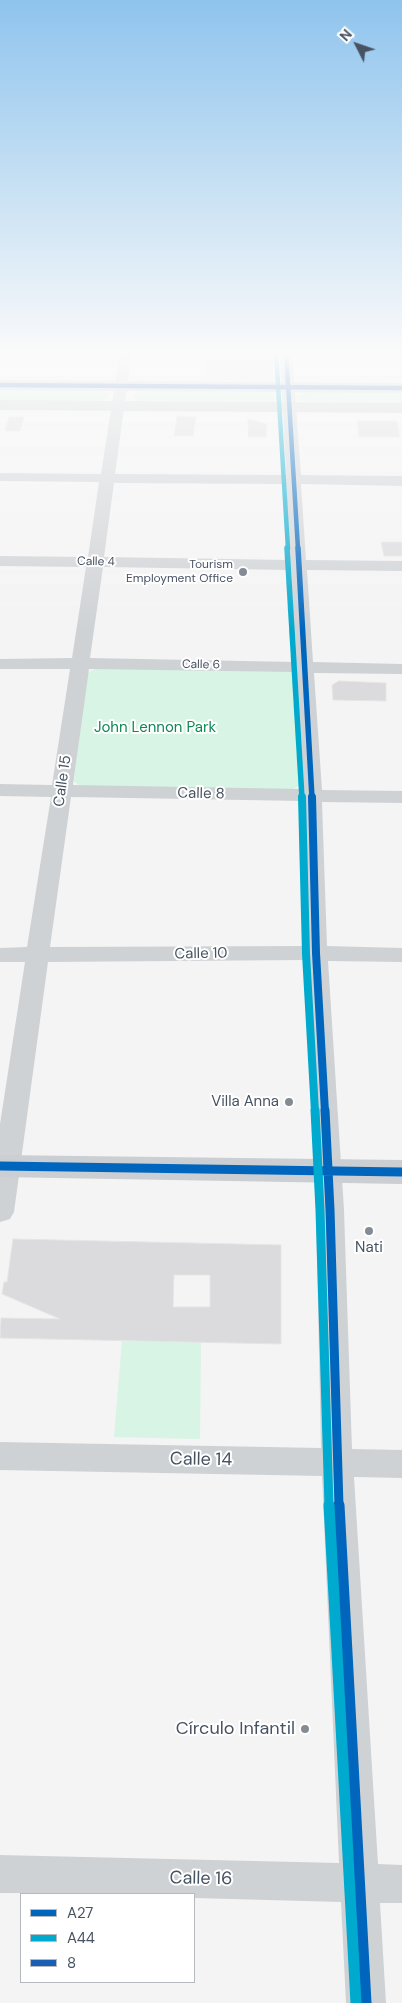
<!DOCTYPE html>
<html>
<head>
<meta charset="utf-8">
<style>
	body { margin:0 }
	#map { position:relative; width:402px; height:2003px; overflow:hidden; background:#f4f4f4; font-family:"DM Sans",sans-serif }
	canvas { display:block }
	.legend { position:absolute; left:20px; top:1893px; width:175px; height:90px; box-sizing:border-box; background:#fff; border:1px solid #b6bac0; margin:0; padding:6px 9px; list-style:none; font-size:15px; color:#485362 }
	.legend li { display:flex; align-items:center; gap:10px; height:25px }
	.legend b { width:25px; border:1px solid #b6bac0 }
	.north { position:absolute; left:332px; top:20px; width:50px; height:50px; -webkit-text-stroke:4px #fff; paint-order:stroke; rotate:311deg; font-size:14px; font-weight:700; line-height:20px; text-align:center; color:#485362 }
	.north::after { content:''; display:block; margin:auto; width:18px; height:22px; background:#485362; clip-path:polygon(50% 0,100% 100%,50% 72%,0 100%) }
</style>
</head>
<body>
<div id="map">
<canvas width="402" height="2003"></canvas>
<ul class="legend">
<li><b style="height:6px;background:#0065bd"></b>A27</li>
<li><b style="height:6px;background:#00a9ce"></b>A44</li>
<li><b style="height:6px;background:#1a5fb4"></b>8</li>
</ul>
<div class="north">N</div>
</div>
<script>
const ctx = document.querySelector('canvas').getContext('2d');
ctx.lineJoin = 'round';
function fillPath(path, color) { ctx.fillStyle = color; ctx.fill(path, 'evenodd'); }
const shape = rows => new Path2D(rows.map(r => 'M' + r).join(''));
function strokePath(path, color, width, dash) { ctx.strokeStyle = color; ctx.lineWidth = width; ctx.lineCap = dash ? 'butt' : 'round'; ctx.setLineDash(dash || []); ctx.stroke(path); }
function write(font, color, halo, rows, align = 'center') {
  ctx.font = font + ' "DM Sans",sans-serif'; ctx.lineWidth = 4; ctx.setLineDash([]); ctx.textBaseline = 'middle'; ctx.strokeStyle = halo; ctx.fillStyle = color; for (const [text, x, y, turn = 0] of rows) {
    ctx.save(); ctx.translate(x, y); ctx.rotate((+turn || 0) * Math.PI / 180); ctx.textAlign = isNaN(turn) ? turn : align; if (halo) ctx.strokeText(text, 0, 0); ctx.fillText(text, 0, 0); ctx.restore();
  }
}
fillPath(shape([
	[184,351,273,351,273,381,205,380,206,359,183,359]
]), '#f2e8e6');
fillPath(shape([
	[0,388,102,390,110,395,107,398,99,401,0,401],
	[143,391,269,392,276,395,278,399,273,402,137,401,134,399,133,395],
	[306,392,402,392,402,405,301,402,298,400,296,396],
	[101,666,285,669,294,673,297,675,302,784,288,792,82,788,74,781,87,673],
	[122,1341,201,1342,200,1439,114,1437]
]), '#d7f4e5');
const building = shape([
	[177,416,196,417,193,436,174,436,177,416],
	[9,417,24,417,20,431,5,431,9,417],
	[248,419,267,424,266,437,248,437,248,419],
	[357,421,397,421,400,437,359,437,357,421],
	[381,542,402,542,402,556,384,556,381,542],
	[339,681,386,683,386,701,333,700,332,685,339,681],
	[13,1239,281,1245,281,1344,0,1338,1,1318,60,1319,2,1294,4,1282,7,1282,13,1239],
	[174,1275,210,1275,210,1307,173,1307,174,1275]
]);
fillPath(building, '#dbdbde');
strokePath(building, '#e5e5e6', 1);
fillPath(shape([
	[120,351,132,351,115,474,286,475,280,351,292,351,301,475,402,476,402,486,301,484,306,560,402,561,402,571,307,570,313,662,402,664,402,674,314,673,322,790,402,791,402,803,322,802,327,946,402,948,402,962,328,961,344,1210,352,1449,402,1450,402,1478,354,1477,378,1864,402,1865,402,1903,380,1903,386,2003,346,2003,341,1902,194,1898,194,1894,0,1893,0,1855,339,1863,322,1476,0,1470,0,1442,321,1448,316,1210,305,960,48,962,14,1212,10,1219,0,1222,0,1124,25,962,0,962,0,948,27,947,51,797,0,796,0,784,52,785,70,669,0,669,0,659,72,658,86,567,0,566,0,556,88,557,99,482,0,481,0,473,101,474,120,351],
	[114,483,286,484,290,560,104,557,114,483],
	[103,567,291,570,295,662,90,658,103,567],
	[89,669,296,672,302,789,73,785,89,669],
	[71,797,302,801,304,946,50,947,71,797]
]), '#cfd2d5');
fillPath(shape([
	[0,380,402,383,402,393,0,390,0,380],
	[0,400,402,403,402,413,0,410,0,400],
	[0,1155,402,1160,402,1184,0,1177,0,1155]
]), '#cbced2');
strokePath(shape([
	[286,351,298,549]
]), '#0065bd', 4.5);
strokePath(shape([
	[298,548,312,798]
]), '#0065bd', 5.5);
strokePath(shape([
	[312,797,316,953,325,1112]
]), '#0065bd', 8);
strokePath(shape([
	[325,1110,330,1210,339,1506],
	[0,1166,402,1172]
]), '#0065bd', 9);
strokePath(shape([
	[339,1505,366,2003]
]), '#0065bd', 11);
strokePath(shape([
	[276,352,288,549]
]), '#00a9ce', 4.5);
strokePath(shape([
	[287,548,302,798]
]), '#00a9ce', 5.5);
strokePath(shape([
	[302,797,306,954,315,1112]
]), '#00a9ce', 8);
strokePath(shape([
	[315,1110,320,1210,329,1506]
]), '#00a9ce', 9);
strokePath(shape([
	[329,1505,356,2003]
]), '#00a9ce', 11);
strokePath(shape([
	[0,385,402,388]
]), '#1a5fb4', 4.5);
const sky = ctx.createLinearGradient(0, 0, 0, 631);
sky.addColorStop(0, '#8fc4ed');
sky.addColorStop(0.56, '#fafafa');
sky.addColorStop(1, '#fafafa00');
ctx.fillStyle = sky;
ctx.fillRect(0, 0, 402, 631);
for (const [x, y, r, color] of [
	[243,572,5,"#848b95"],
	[289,1102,5,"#848b95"],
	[369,1231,5,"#848b95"],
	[305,1729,5,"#848b95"]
]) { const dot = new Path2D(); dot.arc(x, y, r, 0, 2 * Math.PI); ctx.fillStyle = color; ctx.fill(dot); strokePath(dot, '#fff', 2); }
write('12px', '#485362', '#fff', [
	["Calle 4",96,562,1],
	["Calle 6",201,665,1]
]);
write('12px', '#485362', '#fff', [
	["Tourism",233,565],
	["Employment Office",233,579]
], 'right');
write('15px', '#0f8757', '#fff', [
	["John Lennon Park",155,728]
]);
write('15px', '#485362', '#fff', [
	["Calle 15",63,781,-82],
	["Calle 8",201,794,1],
	["Calle 10",201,954,-1]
]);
write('15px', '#485362', '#fff', [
	["Villa Anna",279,1102],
	["Nati",369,1248,"center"]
], 'right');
write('18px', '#485362', '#fff', [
	["Calle 14",201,1460,1],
	["Calle 16",201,1879,1]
]);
write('18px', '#485362', '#fff', [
	["Círculo Infantil",295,1729]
], 'right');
</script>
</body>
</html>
